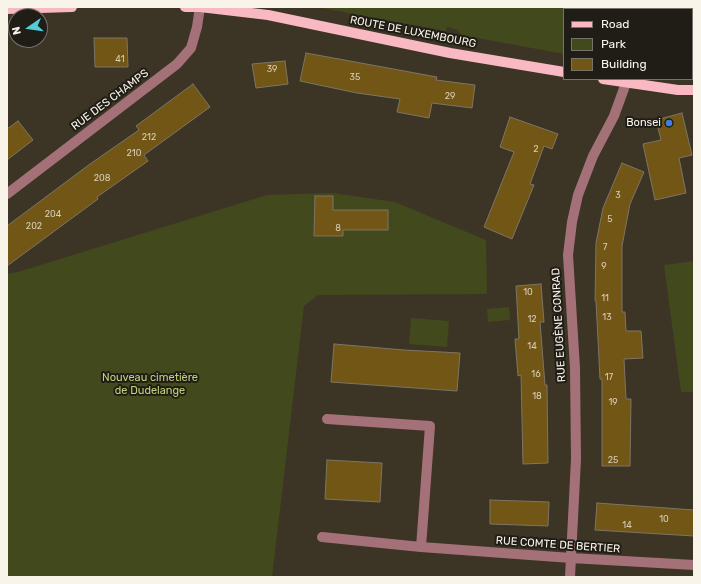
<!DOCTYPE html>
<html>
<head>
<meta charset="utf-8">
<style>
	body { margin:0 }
	#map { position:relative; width:701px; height:584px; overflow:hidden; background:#3c3525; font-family:Rubik,sans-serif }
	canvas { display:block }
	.frame { position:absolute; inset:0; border:8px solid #f9f4ea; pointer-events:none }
	.legend { position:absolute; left:563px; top:8px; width:130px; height:72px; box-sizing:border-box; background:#201d16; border:1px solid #77736b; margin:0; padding:5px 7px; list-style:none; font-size:12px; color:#f9f4ea }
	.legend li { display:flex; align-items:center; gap:8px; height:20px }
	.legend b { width:20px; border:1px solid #77736b }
	.north { position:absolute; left:8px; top:8px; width:40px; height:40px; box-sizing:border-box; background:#201d16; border:1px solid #77736b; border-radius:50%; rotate:257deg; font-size:11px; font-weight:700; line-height:16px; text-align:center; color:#f9f4ea }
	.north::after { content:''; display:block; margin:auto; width:14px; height:18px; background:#52ccd6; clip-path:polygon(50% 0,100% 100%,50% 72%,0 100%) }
</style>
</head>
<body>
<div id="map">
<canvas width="701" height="584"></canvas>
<div class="frame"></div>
<ul class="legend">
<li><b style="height:5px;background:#f9b9c2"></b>Road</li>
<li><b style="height:11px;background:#42491d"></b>Park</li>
<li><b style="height:11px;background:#715616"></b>Building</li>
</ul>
<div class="north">N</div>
</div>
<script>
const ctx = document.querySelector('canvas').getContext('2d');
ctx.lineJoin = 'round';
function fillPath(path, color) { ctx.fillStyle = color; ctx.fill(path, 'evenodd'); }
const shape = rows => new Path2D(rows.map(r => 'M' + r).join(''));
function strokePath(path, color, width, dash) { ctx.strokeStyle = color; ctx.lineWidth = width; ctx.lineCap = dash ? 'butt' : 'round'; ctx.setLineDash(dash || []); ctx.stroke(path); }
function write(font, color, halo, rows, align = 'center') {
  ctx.font = font + ' Rubik,sans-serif'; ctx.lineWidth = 4; ctx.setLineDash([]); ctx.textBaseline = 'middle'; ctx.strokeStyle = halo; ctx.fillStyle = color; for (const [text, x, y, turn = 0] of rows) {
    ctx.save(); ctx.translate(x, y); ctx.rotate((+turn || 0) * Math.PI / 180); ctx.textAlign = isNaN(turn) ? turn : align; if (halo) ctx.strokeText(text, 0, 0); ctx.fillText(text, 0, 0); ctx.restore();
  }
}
fillPath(shape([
	[316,7,694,7,694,75,692,75,692,9,564,9,564,54,461,35,458,30,447,27,446,31],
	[332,193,395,202,486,240,487,294,318,295,304,306,272,577,7,577,7,274,18,272,267,195],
	[694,261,694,392,681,392,664,265],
	[509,307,510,320,488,322,487,309],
	[411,318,449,321,447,347,409,344]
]), '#42491d');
const building = shape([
	[94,38,127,38,128,67,95,67,94,38],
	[306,53,437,77,436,80,475,85,472,108,432,103,429,118,397,112,400,99,357,93,300,81,306,53],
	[285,61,288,84,256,88,252,64,285,61],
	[193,84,210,107,144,155,148,161,97,197,98,199,7,266,7,226,90,164,139,130,136,126,193,84],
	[682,113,692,155,679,158,686,193,655,200,643,144,661,140,656,120,682,113],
	[510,117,558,134,552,149,544,146,530,184,534,185,512,239,484,227,514,152,500,147,510,117],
	[18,121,33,140,7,160,7,129,18,121],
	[622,163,644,172,630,204,622,246,622,312,625,312,626,331,641,331,643,358,624,359,626,399,631,399,630,466,602,466,602,379,600,379,596,301,595,301,596,243,603,208,622,163],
	[315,196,333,196,333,210,388,210,388,230,343,230,343,236,314,236,315,196],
	[541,284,544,322,540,322,545,385,547,385,548,463,523,464,521,375,518,376,515,339,519,339,516,286,541,284],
	[334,344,404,350,460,353,457,391,331,382,334,344],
	[327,460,382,463,380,502,325,499,327,460],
	[490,500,549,502,548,526,490,524,490,500],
	[597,503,694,510,694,536,595,530,597,503]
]);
fillPath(building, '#715616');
strokePath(building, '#7e7564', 1);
strokePath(shape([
	[7,194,177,64,191,48,197,27,200,7],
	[327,419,430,426,421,547],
	[322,537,421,547,571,558,694,565],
	[570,577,576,459,575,368,568,255,572,222,578,195,593,156,614,116,626,83]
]), '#a57179', 10);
strokePath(shape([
	[185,7,200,7,268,15,450,53,564,72],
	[7,9,72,7],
	[603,79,678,90,694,90]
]), '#f9b9c2', 10);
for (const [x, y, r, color] of [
	[669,123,4,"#3f7fe0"]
]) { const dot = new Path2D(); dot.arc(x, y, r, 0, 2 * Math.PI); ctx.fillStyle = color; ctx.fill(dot); strokePath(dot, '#201d16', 1.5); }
write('9px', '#d7ccb5', null, [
	["41",120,59],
	["39",272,69],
	["35",355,77],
	["29",450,96],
	["212",149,137],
	["2",536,149],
	["210",134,153],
	["208",102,178],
	["3",618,195],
	["204",53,214],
	["5",610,219],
	["202",34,226],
	["8",338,228],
	["7",605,247],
	["9",604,266],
	["10",528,292],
	["11",605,298],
	["13",607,317],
	["12",532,319],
	["14",532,346],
	["16",536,374],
	["17",609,377],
	["18",537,396],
	["19",613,402],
	["25",613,460],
	["10",664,519],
	["14",627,525]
]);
write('11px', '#f9f4ea', '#201d16', [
	["ROUTE DE LUXEMBOURG",413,32,11],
	["RUE DES CHAMPS",110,100,-37],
	["RUE EUGÈNE CONRAD",559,325,-93],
	["RUE COMTE DE BERTIER",558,545,4]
]);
write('11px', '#f9f4ea', '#201d16', [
	["Bonsei",661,123]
], 'right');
write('11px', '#c1d278', '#201d16', [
	["Nouveau cimetière",150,378],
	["de Dudelange",150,391]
]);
</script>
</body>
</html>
